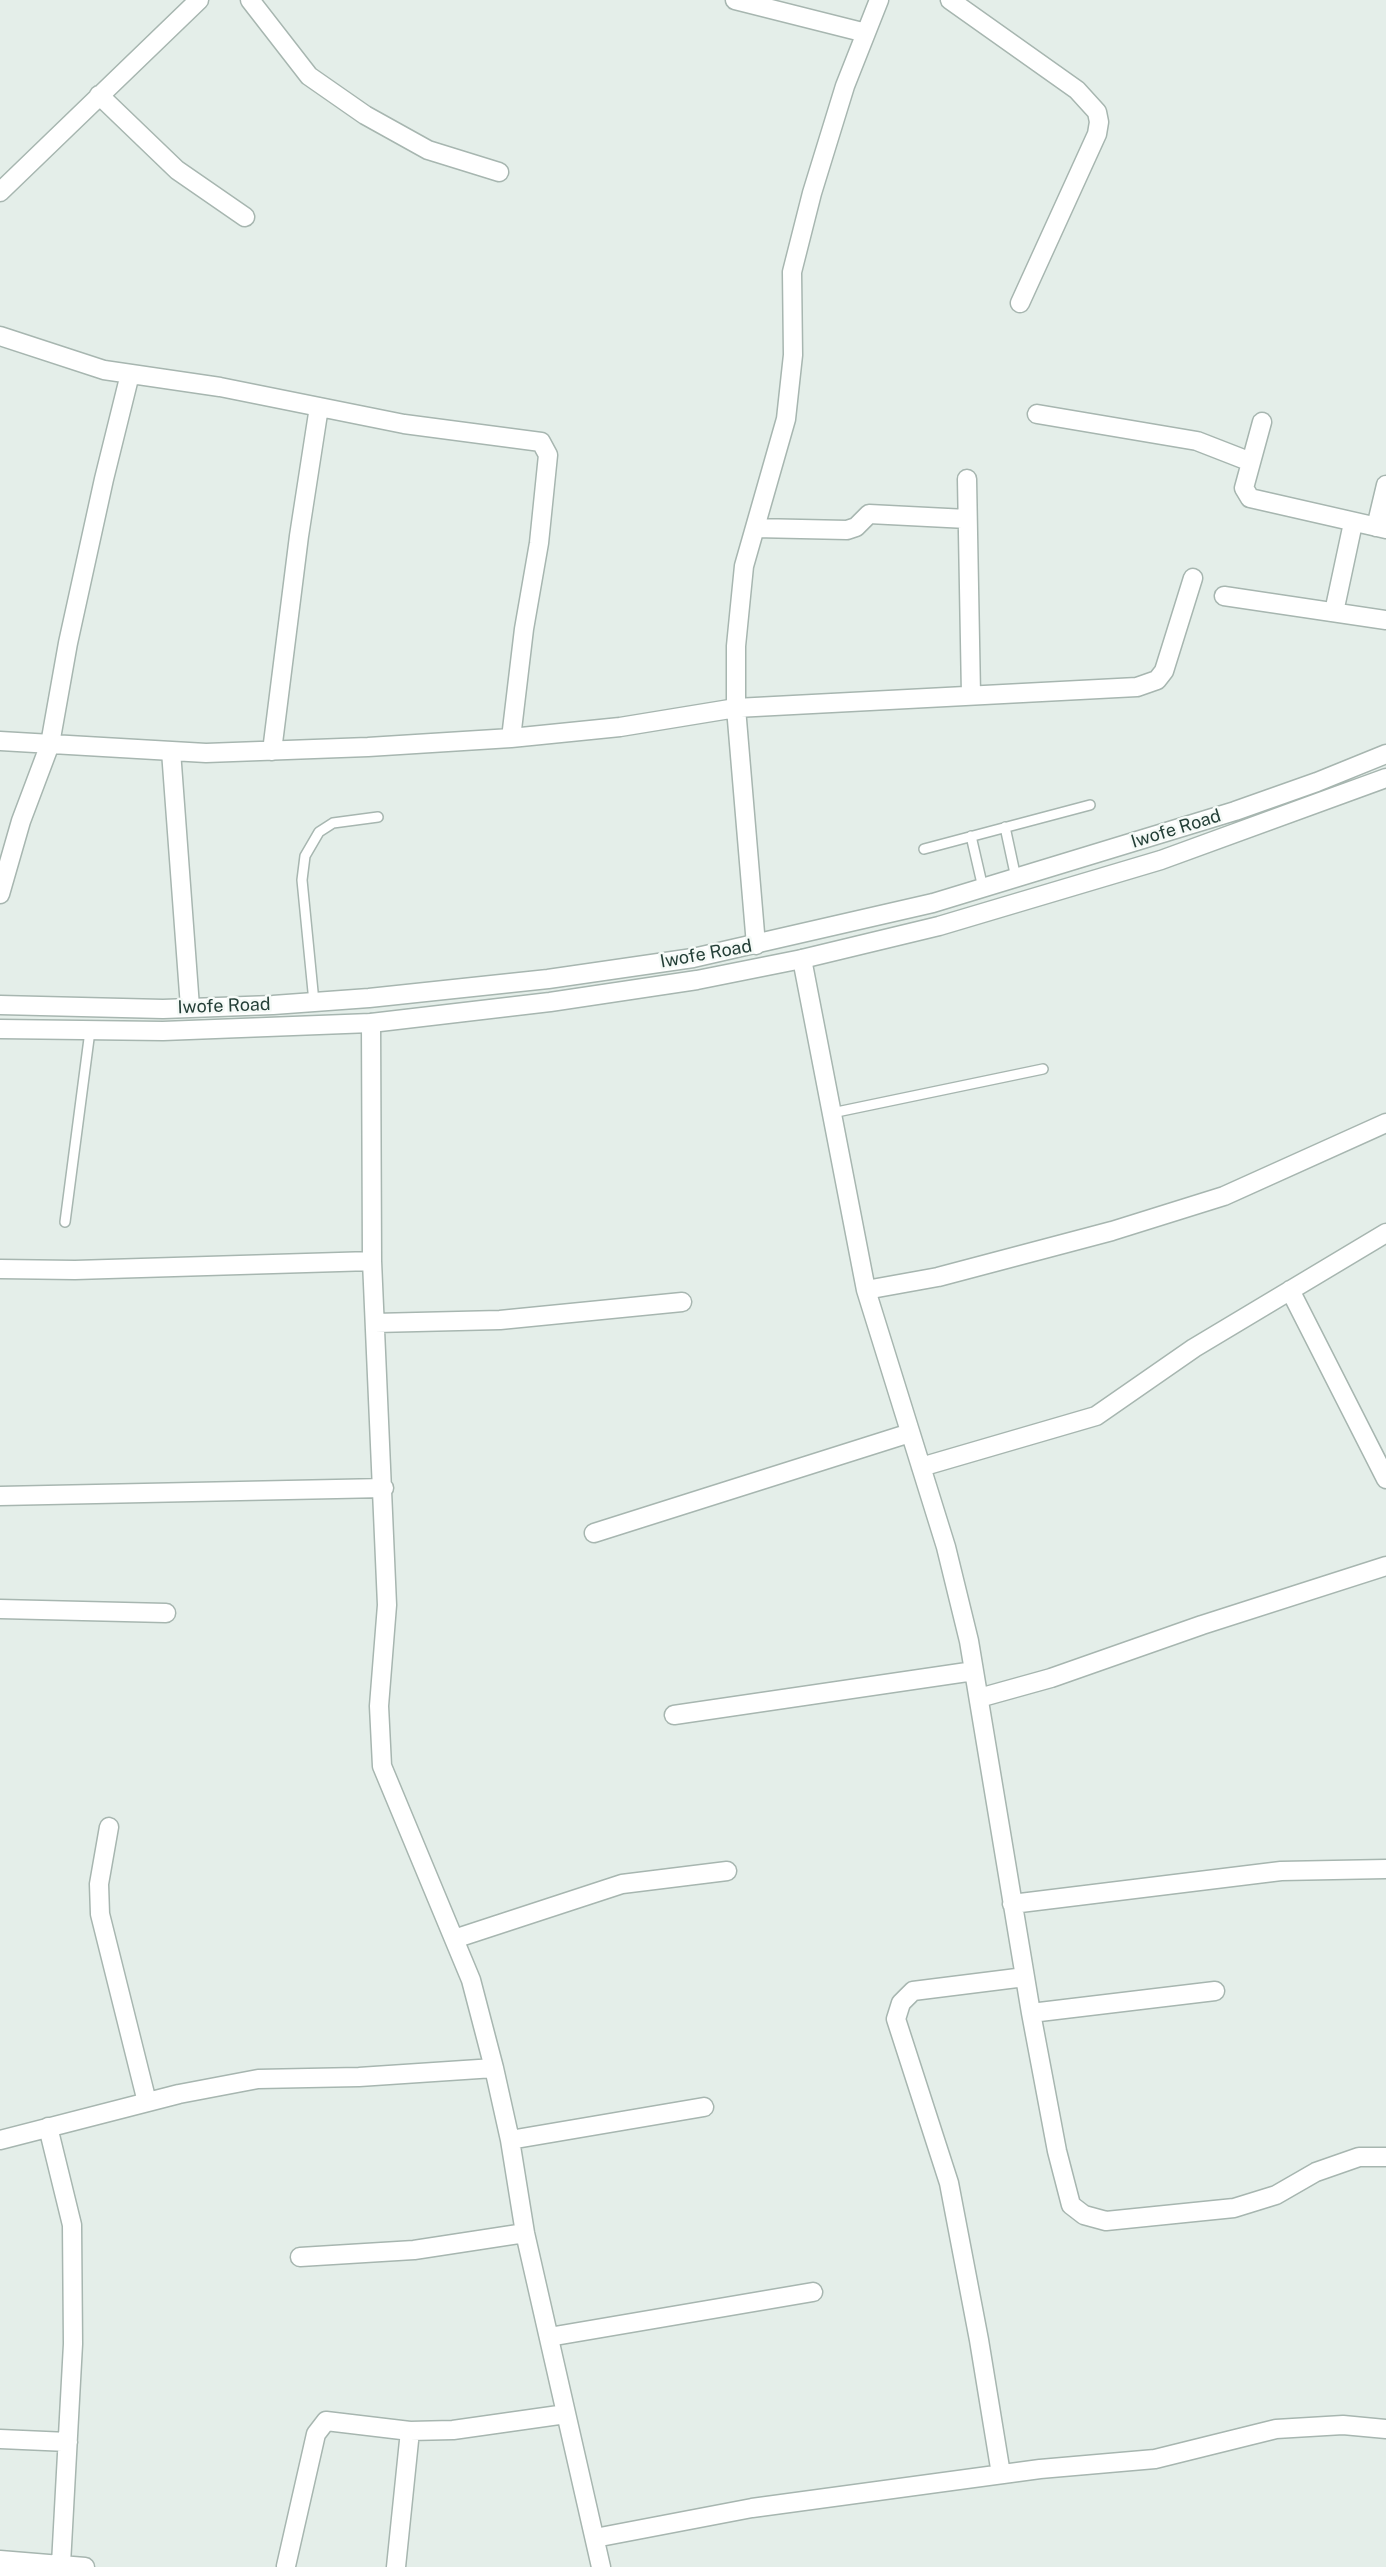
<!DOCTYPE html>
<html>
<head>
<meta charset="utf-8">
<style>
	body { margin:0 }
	canvas { display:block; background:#e4eee9 }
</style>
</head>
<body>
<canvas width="1386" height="2567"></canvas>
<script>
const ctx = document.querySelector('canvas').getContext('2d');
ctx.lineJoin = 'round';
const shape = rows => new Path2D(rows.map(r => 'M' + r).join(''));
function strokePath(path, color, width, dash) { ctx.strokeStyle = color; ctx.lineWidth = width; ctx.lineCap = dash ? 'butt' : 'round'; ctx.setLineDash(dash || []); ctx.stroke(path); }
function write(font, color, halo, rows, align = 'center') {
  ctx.font = font + ' "Public Sans",sans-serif'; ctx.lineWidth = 5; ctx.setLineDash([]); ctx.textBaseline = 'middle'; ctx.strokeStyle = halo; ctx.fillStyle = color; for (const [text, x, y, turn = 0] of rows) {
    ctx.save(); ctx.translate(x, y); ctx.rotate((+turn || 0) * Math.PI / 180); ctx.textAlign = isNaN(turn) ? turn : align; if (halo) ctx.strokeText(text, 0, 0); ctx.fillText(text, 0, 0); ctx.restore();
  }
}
const service = shape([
	[1005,827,1016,878],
	[971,836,983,888],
	[924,849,1090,805],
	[314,1002,302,880,305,856,319,832,333,823,378,817],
	[832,1113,1043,1069],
	[65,1222,90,1031]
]);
const minor = shape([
	[250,0,309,76,365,115,428,150,499,172],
	[735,0,866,33],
	[950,0,1077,90,1097,112,1099,122,1097,134,1020,303],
	[99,95,177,170,245,217],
	[0,192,199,0],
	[0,336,104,370,220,387,404,424,541,442,548,455,539,543,524,629,511,738],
	[1037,414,1197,441,1251,462],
	[1262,422,1244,488,1250,498,1386,529],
	[967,479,971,695],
	[1376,527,1386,485],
	[755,528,847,530,856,527,869,514,967,519],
	[1224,596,1386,620],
	[1334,612,1353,523],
	[0,741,206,753,368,747,511,738,620,727,736,708,1137,687,1157,680,1164,671,1193,578],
	[171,751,190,1007],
	[272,751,299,536,319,407],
	[0,894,21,821,50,744,68,643,104,479,130,374],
	[756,945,736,708,736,646,744,566,786,419,793,355,792,272,812,193,845,86,879,0],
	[802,959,866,1290,946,1547,969,1641,1031,2013,1057,2151,1071,2205,1084,2215,1106,2221,1234,2208,1276,2195,1316,2172,1359,2157,1386,2157],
	[371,1023,372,1261,387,1605,379,1706,382,1766,471,1980,494,2068,510,2140,525,2233,601,2567],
	[0,1269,75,1270,372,1261],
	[866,1290,938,1277,1112,1231,1224,1196,1386,1123],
	[1290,1290,1386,1479],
	[375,1323,500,1320,682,1302],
	[921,1467,1096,1416,1194,1348,1386,1233],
	[0,1496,384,1488],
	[594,1533,910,1433],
	[0,1609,166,1613],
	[979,1698,1051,1678,1202,1625,1386,1566],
	[674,1715,974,1671],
	[109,1827,99,1884,100,1914,147,2102],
	[1012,1904,1281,1871,1386,1869],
	[454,1939,622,1884,727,1871],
	[1031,2013,1215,1991],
	[48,2127,72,2225,73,2344,61,2564],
	[0,2140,179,2094,258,2079,359,2077,494,2068],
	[510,2140,704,2107],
	[300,2257,414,2250,525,2233],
	[549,2337,813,2292],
	[0,2439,68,2442],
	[1001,2474,979,2340,949,2183,896,2019,901,2003,913,1991,1025,1977],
	[595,2538,752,2508,1040,2469,1155,2459,1276,2429,1343,2425,1386,2429],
	[0,2560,85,2567],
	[286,2566,316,2434,326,2421,410,2431,453,2430,566,2414],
	[396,2567,410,2431]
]);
const tertiary = shape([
	[0,1005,163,1009,273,1005,369,998,548,979,693,958,933,903,1235,811,1317,782,1386,754],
	[0,1029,163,1031,371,1023,550,1002,697,980,802,959,939,926,1161,860,1386,778]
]);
strokePath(service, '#a7b6b0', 12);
strokePath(minor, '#a7b6b0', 21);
strokePath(tertiary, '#a7b6b0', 21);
strokePath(service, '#fff', 9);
strokePath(minor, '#fff', 18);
strokePath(tertiary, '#fff', 18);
write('18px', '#243f37', '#f5faf7', [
	["Iwofe Road",1176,829,-17],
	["Iwofe Road",706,954,-10],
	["Iwofe Road",224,1006,-2]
]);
</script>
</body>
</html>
